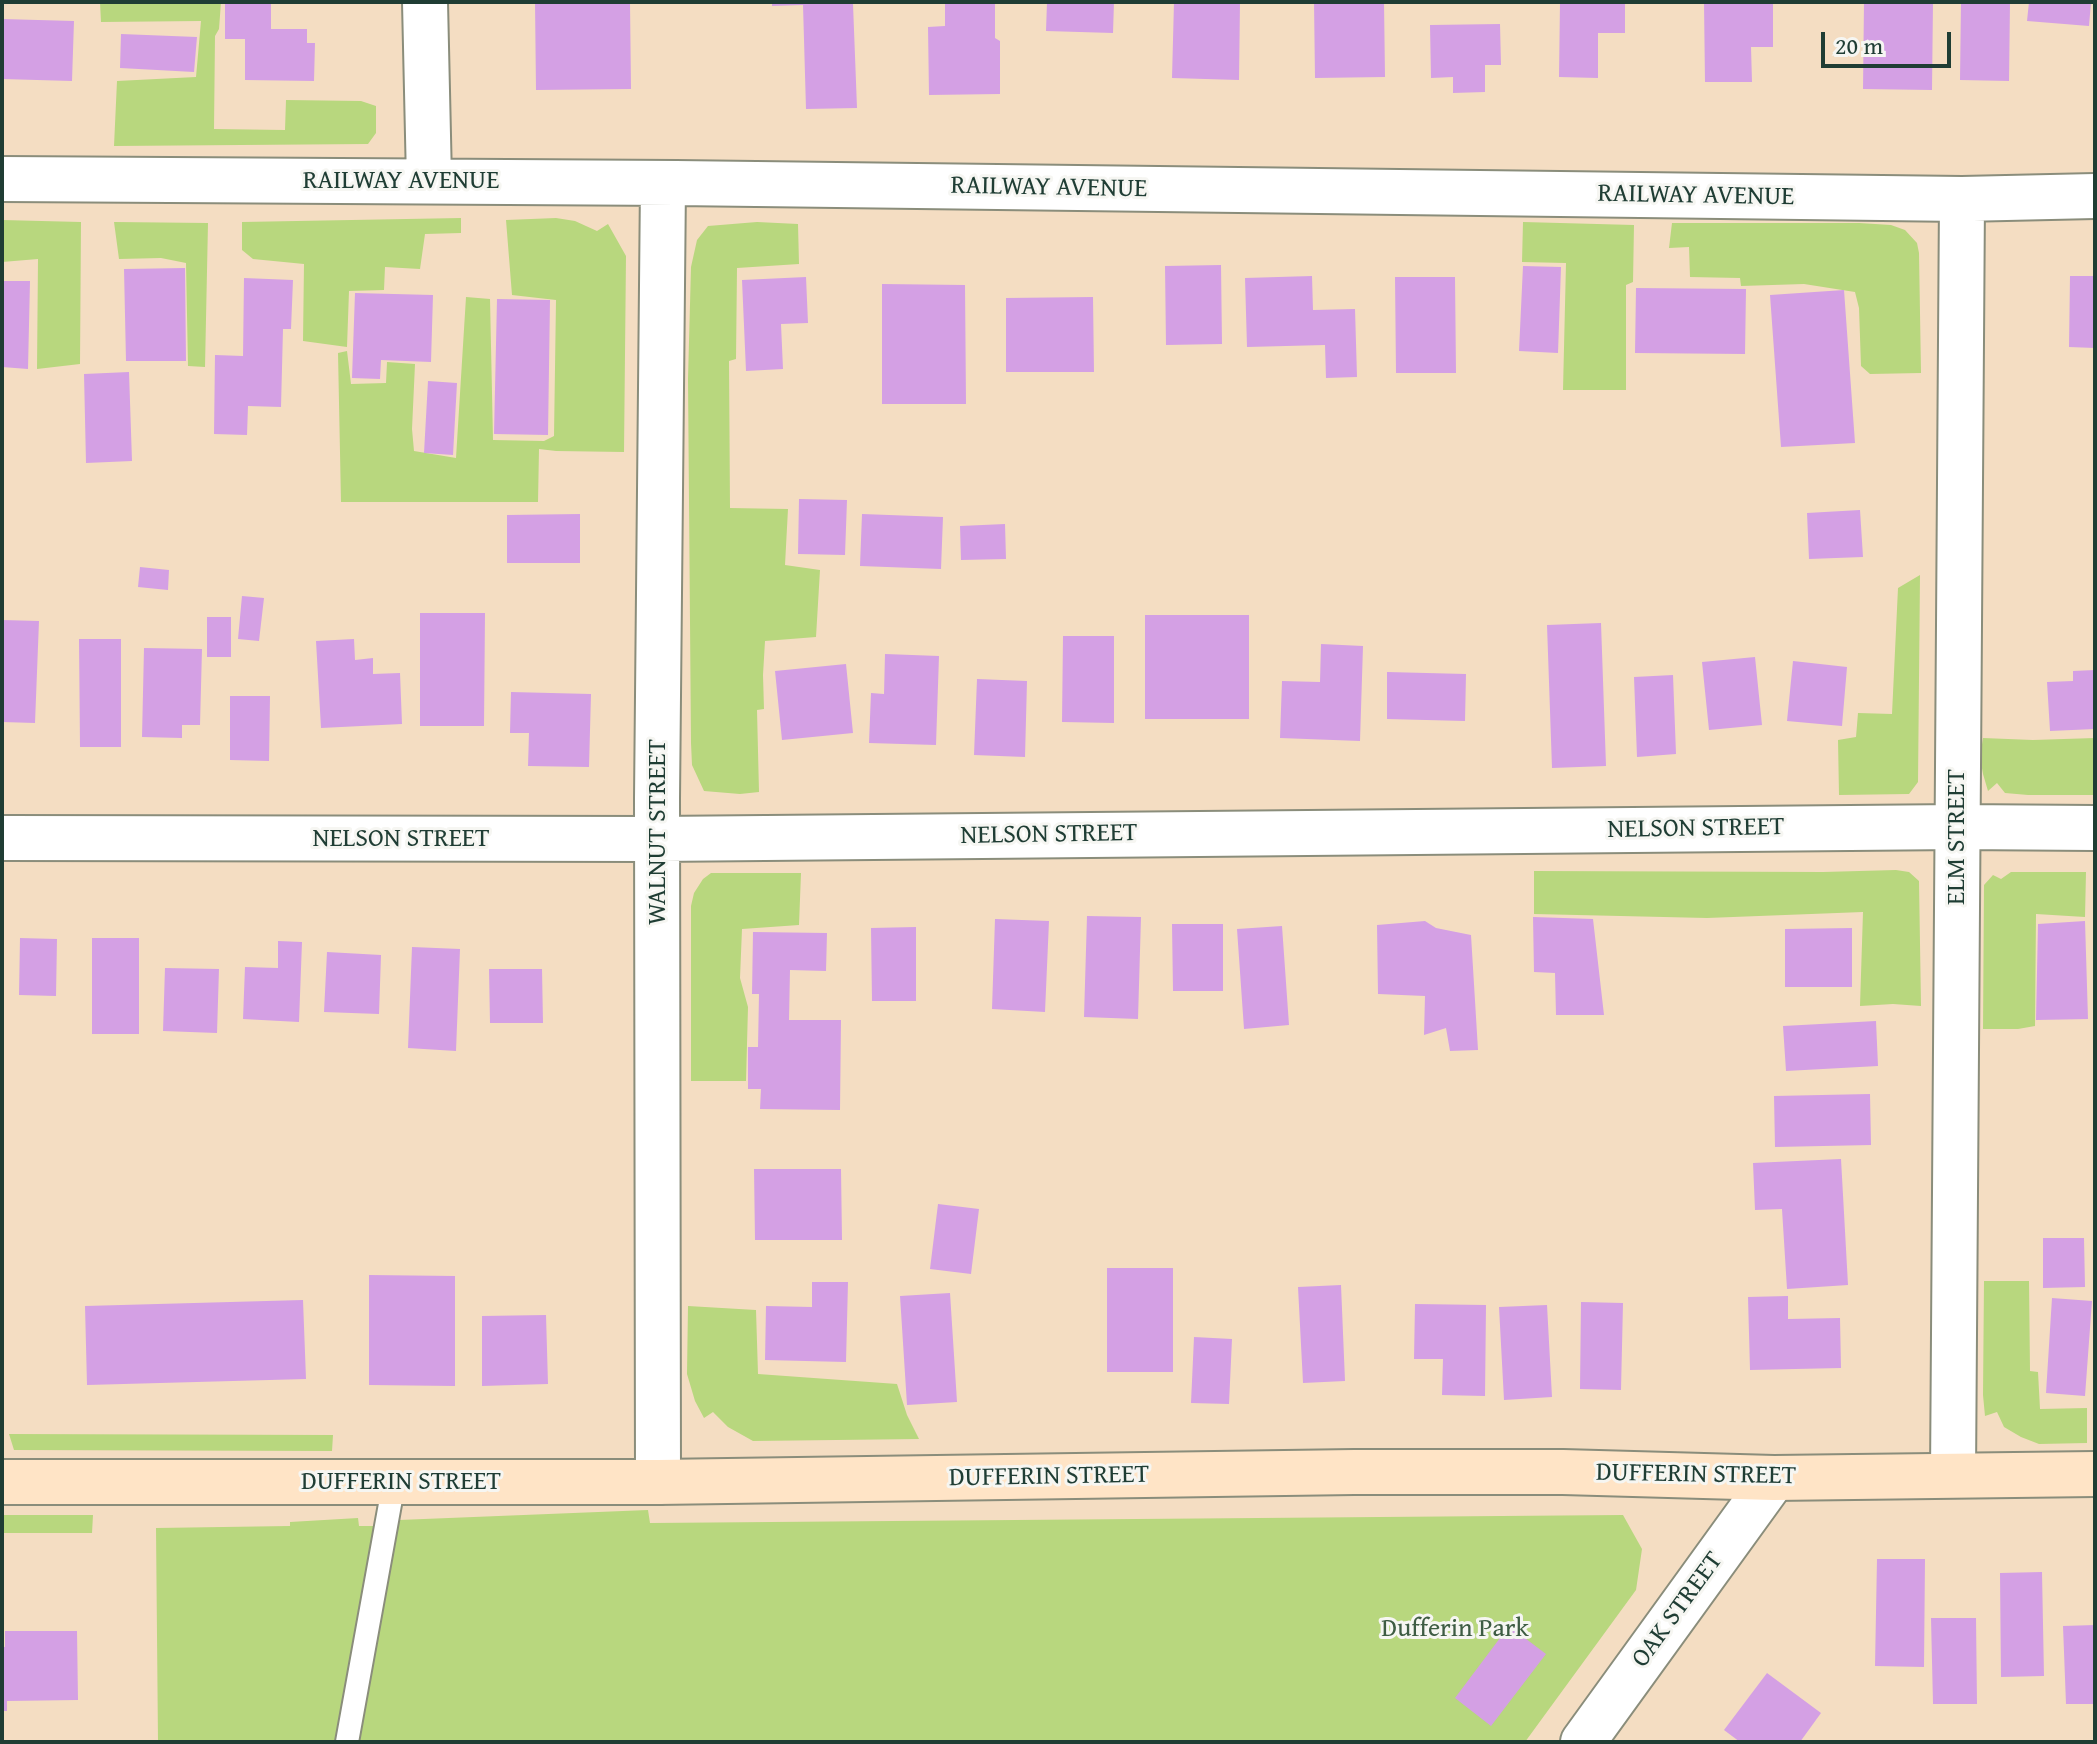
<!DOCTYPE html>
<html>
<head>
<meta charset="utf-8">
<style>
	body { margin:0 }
	#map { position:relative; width:2097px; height:1744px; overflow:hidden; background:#f4ddc2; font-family:"Gentium Book Plus",serif }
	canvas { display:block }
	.frame { position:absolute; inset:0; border:4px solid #1f3d34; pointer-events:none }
	.scale { position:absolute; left:1821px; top:32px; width:130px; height:36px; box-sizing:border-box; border:4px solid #1f3d34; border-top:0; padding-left:10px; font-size:24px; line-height:28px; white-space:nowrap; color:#1f3d34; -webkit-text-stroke:6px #f6f6f2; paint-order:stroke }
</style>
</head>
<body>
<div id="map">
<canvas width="2097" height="1744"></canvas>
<div class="frame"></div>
<div class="scale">20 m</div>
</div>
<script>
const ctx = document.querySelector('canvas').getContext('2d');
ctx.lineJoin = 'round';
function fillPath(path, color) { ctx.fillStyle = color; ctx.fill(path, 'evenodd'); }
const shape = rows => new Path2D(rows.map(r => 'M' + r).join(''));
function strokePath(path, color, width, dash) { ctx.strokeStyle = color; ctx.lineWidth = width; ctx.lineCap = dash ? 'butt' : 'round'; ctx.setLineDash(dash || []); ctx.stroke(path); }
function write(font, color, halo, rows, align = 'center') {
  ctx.font = font + ' "Gentium Book Plus",serif'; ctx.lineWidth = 6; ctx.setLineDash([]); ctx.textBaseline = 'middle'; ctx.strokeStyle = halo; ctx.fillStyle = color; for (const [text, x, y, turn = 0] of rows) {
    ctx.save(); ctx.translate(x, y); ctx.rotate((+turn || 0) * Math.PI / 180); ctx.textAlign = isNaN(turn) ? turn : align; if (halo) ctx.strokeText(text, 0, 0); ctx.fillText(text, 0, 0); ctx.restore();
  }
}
fillPath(shape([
	[100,2,221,2,219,29,215,36,214,129,285,130,286,100,361,101,376,106,376,133,368,144,114,146,117,81,196,77,201,21,101,22],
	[461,218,461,233,425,234,420,269,385,267,384,290,349,291,347,347,303,341,304,264,253,259,242,250,242,222],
	[556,218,575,221,597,231,608,224,626,256,624,452,556,451,539,449,538,502,341,502,338,353,347,351,351,384,386,383,387,362,415,364,412,429,414,451,456,458,466,297,490,299,493,440,544,441,554,436,556,300,512,295,506,220],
	[2,220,81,222,80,364,37,369,38,259,2,262],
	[114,222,208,223,205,367,188,366,186,263,161,258,119,259],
	[757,222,798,224,799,264,737,268,736,359,729,361,730,508,788,509,785,565,820,570,816,637,765,641,763,675,764,709,757,710,759,792,740,794,704,791,692,765,691,743,688,379,691,267,697,240,708,226],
	[1523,222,1634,225,1633,282,1626,285,1626,390,1563,390,1566,263,1522,262],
	[1672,223,1859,223,1891,225,1905,230,1917,243,1919,253,1921,373,1870,374,1861,366,1859,308,1855,292,1804,284,1741,286,1740,278,1690,277,1689,247,1669,248],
	[1920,575,1918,782,1909,794,1839,795,1838,740,1856,737,1858,713,1892,714,1898,588],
	[1983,738,2033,740,2095,738,2095,795,2028,795,2005,793,1997,783,1988,791,1983,774,1980,757],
	[1896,870,1909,872,1919,881,1921,1006,1893,1004,1860,1006,1863,912,1707,918,1534,914,1534,871,1823,872],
	[2011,872,2086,872,2085,917,2036,914,2035,1026,2018,1029,1983,1029,1984,885,1993,875,2001,879],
	[711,873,801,873,799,925,742,929,740,978,748,1007,746,1081,691,1081,691,906,694,893,703,879],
	[1984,1281,2029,1281,2030,1371,2038,1372,2040,1409,2087,1408,2087,1443,2039,1444,2021,1437,2004,1427,1997,1412,1985,1416,1983,1395],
	[688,1306,756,1310,758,1374,897,1384,907,1415,919,1439,753,1441,728,1427,713,1412,704,1418,695,1401,687,1374],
	[9,1434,333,1435,332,1451,14,1450],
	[648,1510,650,1523,1623,1515,1642,1549,1636,1590,1525,1742,158,1742,156,1528,290,1526,290,1522,358,1518,359,1526,397,1526,399,1520],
	[2,1515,93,1515,92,1533,2,1533]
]), '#b8d77e');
fillPath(shape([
	[225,2,271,2,271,29,307,29,307,43,315,43,314,81,245,80,245,39,225,39],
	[535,2,630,2,631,89,536,90],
	[772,2,851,2,853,4,857,108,806,109,803,5,772,6],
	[945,2,995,2,995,38,1000,41,1000,94,929,95,928,27,945,26],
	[1047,2,1114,2,1113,33,1046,31],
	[1174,2,1240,2,1239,80,1172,78],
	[1314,2,1384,2,1385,77,1315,78],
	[1560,2,1625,2,1625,33,1598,33,1598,78,1559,77],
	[1773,2,1773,47,1751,47,1752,82,1705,82,1704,3],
	[1864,2,1933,2,1932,90,1863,89],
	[1961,2,2010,2,2009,81,1960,80],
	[2029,2,2091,2,2089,26,2027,21],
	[2,19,74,21,72,81,2,79],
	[1500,24,1501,65,1485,65,1485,92,1453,93,1453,77,1431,78,1430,25],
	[121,34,197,37,194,72,120,68],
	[1221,265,1222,344,1166,345,1165,266],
	[1523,266,1561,267,1558,353,1519,351],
	[185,268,186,361,126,361,124,269],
	[1312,276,1313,310,1355,309,1357,377,1326,378,1325,345,1247,347,1245,278],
	[2070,276,2095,276,2095,348,2069,347],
	[806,277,808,323,781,324,783,369,746,371,742,280],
	[1395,277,1455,277,1456,373,1396,373],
	[244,278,293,280,291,329,283,329,281,407,248,406,247,435,214,434,215,355,243,356],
	[2,281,30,281,28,369,2,367],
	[882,284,965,285,966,404,882,404],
	[1636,288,1746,289,1745,354,1635,353],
	[1844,290,1855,443,1781,447,1770,295],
	[355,293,433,295,431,362,381,360,380,379,352,378],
	[1093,297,1094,372,1006,372,1006,298],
	[497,299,550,300,548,435,494,434],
	[129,372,132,461,86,463,84,374],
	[428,381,457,383,453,455,424,453],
	[799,499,847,500,845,555,798,554],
	[1860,510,1863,557,1809,559,1807,513],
	[580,514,580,563,507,563,507,515],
	[862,514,943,517,941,569,860,566],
	[1005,524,1006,559,961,560,960,526],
	[140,567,169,570,168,590,138,587],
	[242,596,264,598,259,641,238,639],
	[420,613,485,613,484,726,420,726],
	[1145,615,1249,615,1249,719,1145,719],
	[207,617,231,617,231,657,207,657],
	[2,620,39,621,35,723,2,722],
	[1601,623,1606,766,1552,768,1547,625],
	[1063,636,1114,636,1114,723,1062,722],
	[79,639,121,639,121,747,80,747],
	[354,639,355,660,373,658,373,674,400,673,402,724,321,728,316,641],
	[1321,644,1363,646,1360,741,1280,738,1282,681,1320,682],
	[144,648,202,649,200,725,182,725,182,738,142,737],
	[885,654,939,656,936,745,869,743,871,693,884,694],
	[1755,657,1762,725,1709,730,1702,662],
	[1793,661,1847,667,1842,726,1787,721],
	[846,664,853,733,782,740,775,671],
	[2095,670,2095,729,2050,731,2047,682,2073,681,2073,671],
	[1387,672,1466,674,1465,721,1387,719],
	[1673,675,1676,754,1637,757,1634,677],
	[977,679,1027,681,1025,757,974,755],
	[511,692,591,694,589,767,528,766,529,733,510,733],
	[230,696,270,696,269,761,230,760],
	[1087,916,1141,917,1138,1019,1084,1017],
	[1533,917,1593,919,1604,1015,1556,1015,1555,973,1534,972],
	[995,919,1049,921,1045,1012,992,1009],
	[1425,921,1436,928,1471,935,1478,1050,1450,1051,1446,1028,1424,1035,1425,996,1378,994,1377,925],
	[2085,921,2088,1019,2036,1020,2038,924],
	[1172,924,1223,924,1223,991,1173,991],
	[1282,926,1289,1025,1244,1029,1237,929],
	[916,927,916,1001,872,1001,871,928],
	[1852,928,1852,987,1785,987,1785,929],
	[753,932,827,933,826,971,790,970,789,1020,841,1020,840,1110,760,1109,761,1089,748,1089,748,1047,758,1047,759,994,752,994],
	[20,938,57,939,56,996,19,995],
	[92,938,139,938,139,1034,92,1034],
	[278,941,302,942,299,1022,243,1019,245,967,278,968],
	[412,947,460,949,456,1051,408,1048],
	[327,952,381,955,379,1014,324,1012],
	[165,968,219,969,217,1033,163,1031],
	[489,969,542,969,543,1023,490,1023],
	[1876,1021,1878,1066,1786,1071,1783,1026],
	[1870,1094,1871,1145,1775,1147,1774,1096],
	[1841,1159,1848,1285,1787,1289,1782,1209,1755,1210,1753,1163],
	[754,1169,841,1169,842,1240,755,1240],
	[938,1204,979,1209,971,1274,930,1269],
	[2043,1238,2084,1238,2085,1287,2043,1288],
	[1107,1268,1173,1268,1173,1372,1107,1372],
	[369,1275,455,1276,455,1386,369,1385],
	[812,1282,848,1282,846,1362,765,1360,766,1306,812,1307],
	[1341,1285,1345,1381,1303,1383,1298,1287],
	[950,1293,957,1402,907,1405,900,1296],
	[1788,1296,1788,1319,1840,1318,1841,1368,1750,1370,1748,1297],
	[2052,1298,2092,1301,2085,1396,2046,1393],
	[303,1300,306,1379,87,1385,85,1306],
	[1581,1302,1623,1303,1621,1390,1580,1389],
	[1415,1304,1486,1305,1485,1396,1442,1395,1443,1359,1414,1359],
	[1547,1305,1552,1397,1504,1400,1499,1307],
	[546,1315,548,1384,482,1386,482,1316],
	[1194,1337,1232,1339,1229,1404,1191,1403],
	[1877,1559,1925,1559,1924,1667,1875,1666],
	[2042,1572,2044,1676,2001,1677,2000,1573],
	[1931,1618,1976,1618,1977,1704,1933,1704],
	[2095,1625,2095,1704,2066,1704,2063,1626],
	[1509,1626,1546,1654,1491,1726,1455,1698],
	[5,1631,77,1631,78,1700,7,1701,7,1711,2,1711,2,1647,5,1647],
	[1767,1673,1821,1713,1800,1742,1740,1742,1724,1730]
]), '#d4a0e4');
const lane = shape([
	[347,1742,394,1482]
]);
const street = shape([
	[425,2,429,180],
	[2,179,676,183,1962,199,2095,196],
	[2,838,657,839,1958,827,2095,828],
	[1953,1475,1962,199],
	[658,1482,657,798,663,183],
	[1583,1742,1774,1478]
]);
const secondary = shape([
	[2,1482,658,1482,1354,1472,1563,1472,1774,1478,2095,1474]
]);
strokePath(lane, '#8a8d7b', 26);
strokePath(street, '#8a8d7b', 48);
strokePath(secondary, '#8a8d7b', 48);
strokePath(lane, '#fff', 22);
strokePath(street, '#fff', 44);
strokePath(secondary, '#ffe4c6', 44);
write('26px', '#1f3d34', '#f6f6f2', [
	["RAILWAY AVENUE",401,181],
	["RAILWAY AVENUE",1049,188,1],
	["RAILWAY AVENUE",1696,196,1],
	["NELSON STREET",1696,829,-1],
	["WALNUT STREET",658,832,-90],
	["NELSON STREET",1049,835,-1],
	["ELM STREET",1957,837,-90],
	["NELSON STREET",401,839],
	["DUFFERIN STREET",1696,1475,1],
	["DUFFERIN STREET",1049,1477,-1],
	["DUFFERIN STREET",401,1482],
	["OAK STREET",1678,1610,-54]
]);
write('26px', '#3e5c43', '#f6f6f2', [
	["Dufferin Park",1455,1629]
]);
</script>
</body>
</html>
